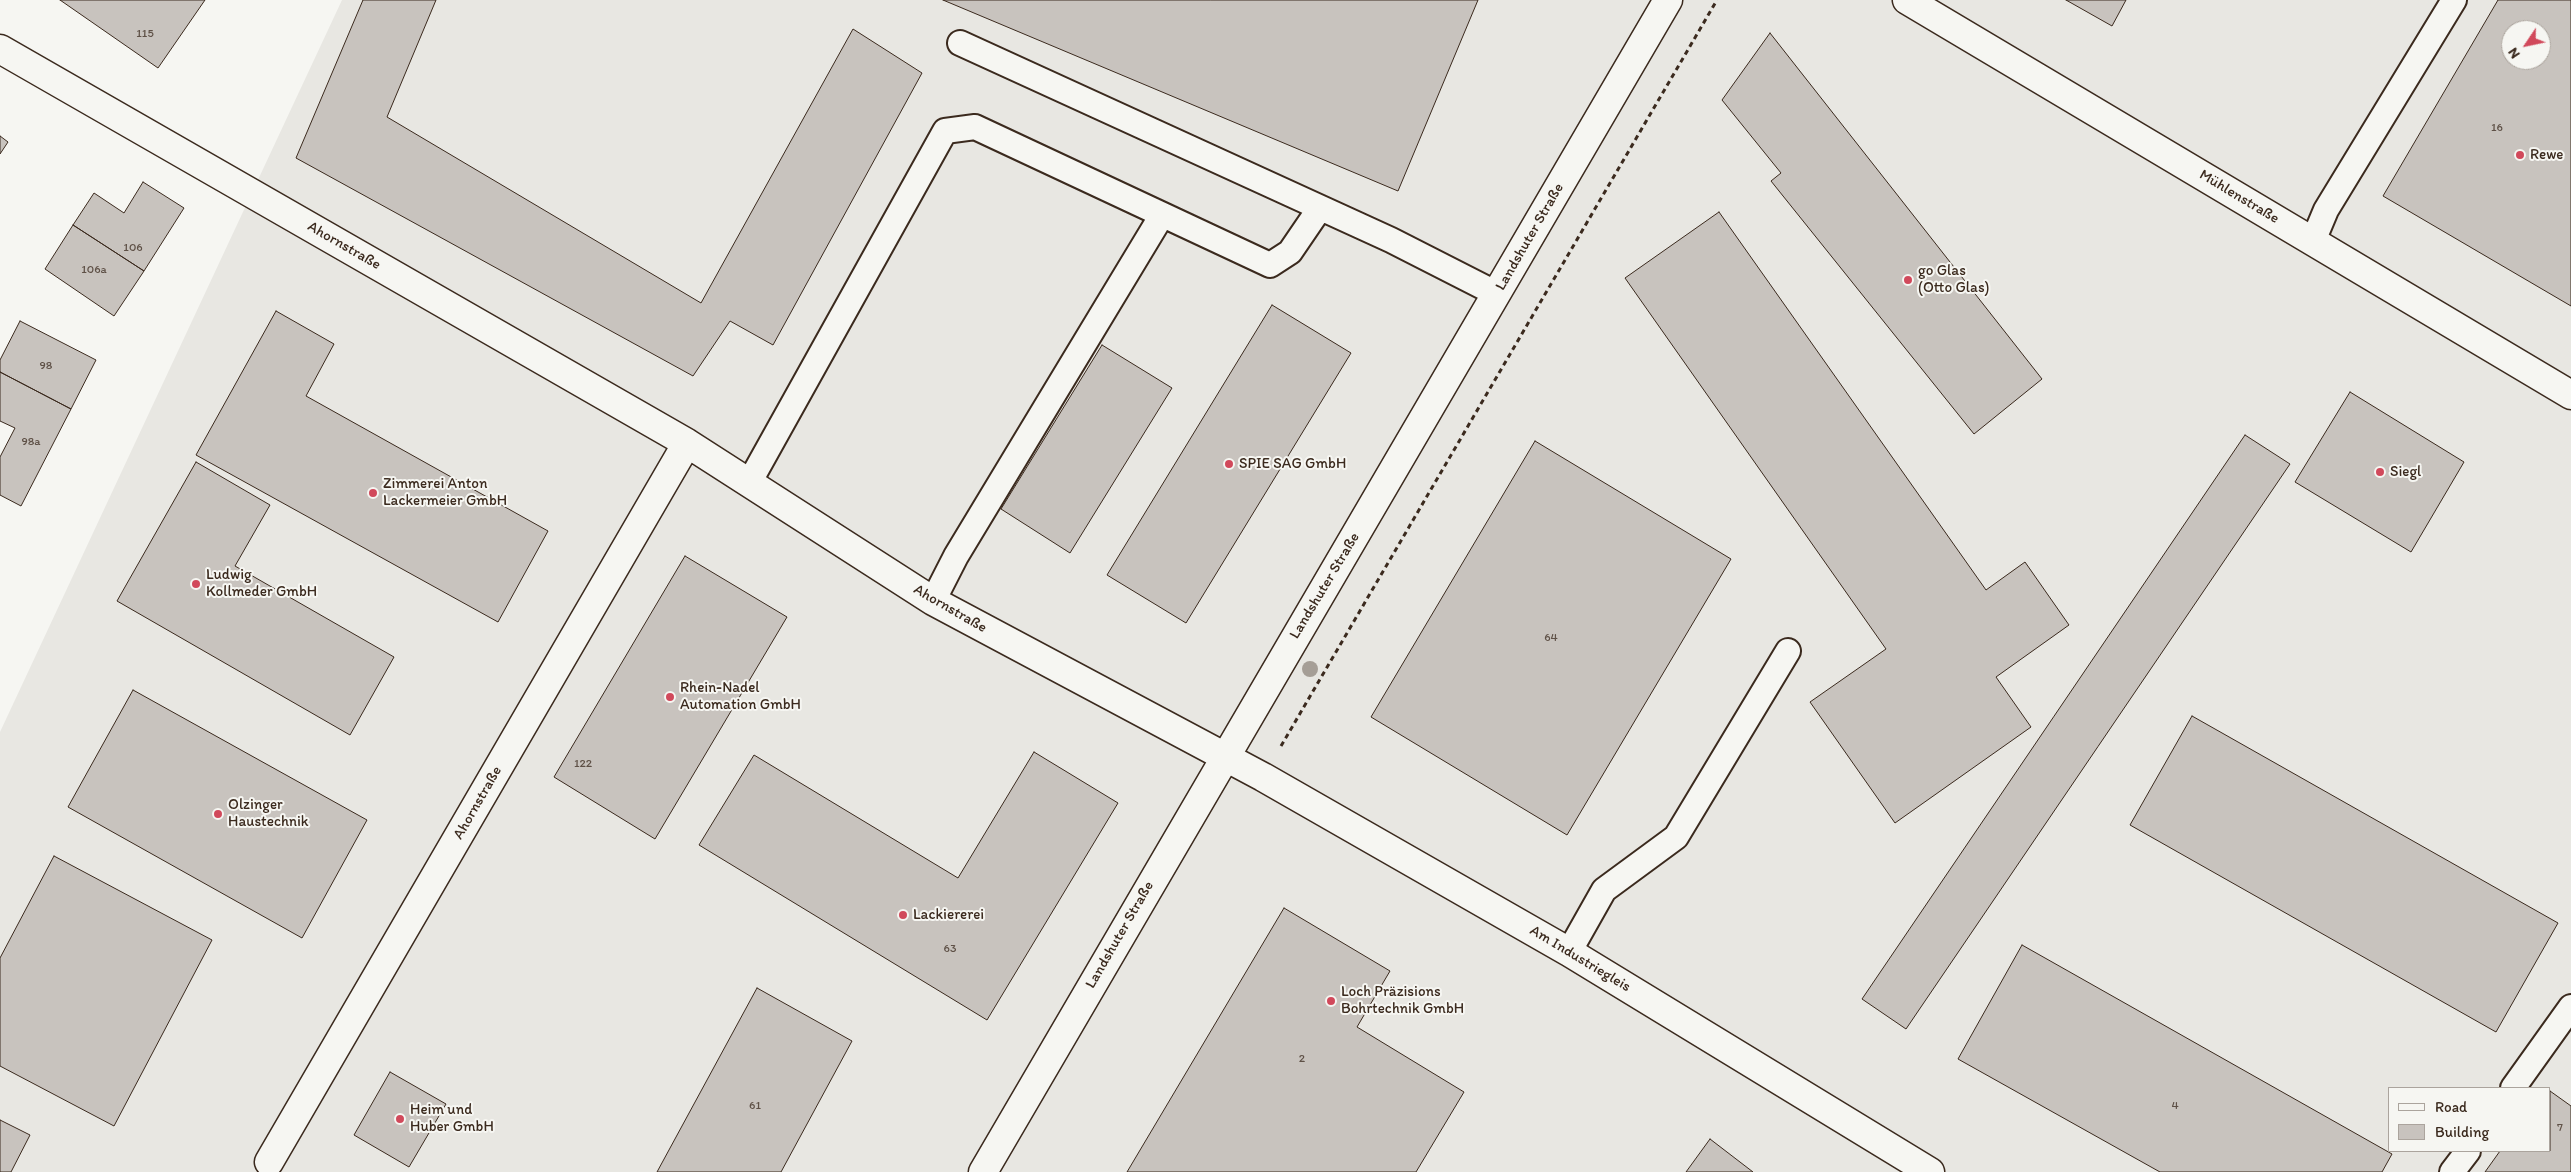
<!DOCTYPE html>
<html>
<head>
<meta charset="utf-8">
<style>
	body { margin:0 }
	#map { position:relative; width:2571px; height:1172px; overflow:hidden; background:#f6f6f2; font-family:Itim,sans-serif }
	canvas { display:block }
	.legend { position:absolute; left:2388px; top:1087px; width:162px; height:65px; box-sizing:border-box; background:#f6f6f2; border:1px solid #aba49d; margin:0; padding:6px 9px; list-style:none; font-size:15px; color:#3b2a1e }
	.legend li { display:flex; align-items:center; gap:10px; height:25px }
	.legend b { width:25px; border:1px solid #aba49d }
	.north { position:absolute; left:2501px; top:20px; width:50px; height:50px; box-sizing:border-box; background:#f6f6f2; border:1px solid #aba49d; border-radius:50%; rotate:236deg; font-size:14px; font-weight:700; line-height:20px; text-align:center; color:#3b2a1e }
	.north::after { content:''; display:block; margin:auto; width:18px; height:22px; background:#d1495b; clip-path:polygon(50% 0,100% 100%,50% 72%,0 100%) }
</style>
</head>
<body>
<div id="map">
<canvas width="2571" height="1172"></canvas>
<ul class="legend">
<li><b style="height:6px;background:#f6f6f2"></b>Road</li>
<li><b style="height:14px;background:#c8c3be"></b>Building</li>
</ul>
<div class="north">N</div>
</div>
<script>
const ctx = document.querySelector('canvas').getContext('2d');
ctx.lineJoin = 'round';
function fillPath(path, color) { ctx.fillStyle = color; ctx.fill(path, 'evenodd'); }
const shape = rows => new Path2D(rows.map(r => 'M' + r).join(''));
function strokePath(path, color, width, dash) { ctx.strokeStyle = color; ctx.lineWidth = width; ctx.lineCap = dash ? 'butt' : 'round'; ctx.setLineDash(dash || []); ctx.stroke(path); }
function write(font, color, halo, rows, align = 'center') {
  ctx.font = font + ' Itim,sans-serif'; ctx.lineWidth = 4; ctx.setLineDash([]); ctx.textBaseline = 'middle'; ctx.strokeStyle = halo; ctx.fillStyle = color; for (const [text, x, y, turn = 0] of rows) {
    ctx.save(); ctx.translate(x, y); ctx.rotate((+turn || 0) * Math.PI / 180); ctx.textAlign = isNaN(turn) ? turn : align; if (halo) ctx.strokeText(text, 0, 0); ctx.fillText(text, 0, 0); ctx.restore();
  }
}
fillPath(shape([
	[342,0,2571,0,2571,1172,0,1172,0,732],
	[2511,30,2541,30,2541,60,2511,60],
	[2390,1088,2550,1088,2550,1151,2390,1151]
]), '#e8e7e2');
const building = shape([
	[60,0,205,0,158,68,60,0],
	[363,0,436,0,387,117,701,303,853,29,922,73,773,345,730,321,693,376,296,158,363,0],
	[943,0,1478,0,1398,191,943,0],
	[2066,0,2126,0,2112,26,2066,0],
	[2498,0,2571,0,2571,306,2383,196,2498,0],
	[2511,30,2541,30,2541,60,2511,60,2511,30],
	[1770,33,2042,379,1974,434,1771,181,1781,173,1722,100,1770,33],
	[0,136,8,142,0,154,0,136],
	[143,182,184,208,144,271,73,225,94,193,124,213,143,182],
	[1719,212,1986,590,2025,562,2069,625,1996,677,2031,727,1895,823,1810,702,1886,649,1625,278,1719,212],
	[73,225,144,271,114,316,45,269,73,225],
	[1272,305,1351,353,1186,623,1107,575,1272,305],
	[276,311,334,344,306,396,548,531,498,622,196,455,276,311],
	[20,321,96,360,71,409,0,372,0,360,20,321],
	[1102,345,1172,388,1070,553,1001,509,1102,345],
	[0,372,71,409,21,506,0,495,0,457,15,428,0,421,0,372],
	[2350,392,2464,462,2411,552,2295,482,2350,392],
	[2245,435,2290,464,1906,1029,1862,999,2245,435],
	[1535,441,1731,559,1567,835,1371,717,1535,441],
	[196,462,270,505,235,566,394,657,350,735,117,601,196,462],
	[685,556,787,617,655,839,554,777,685,556],
	[133,690,367,820,302,938,68,807,133,690],
	[2192,716,2558,923,2496,1032,2130,825,2192,716],
	[1034,752,1118,803,987,1020,699,845,754,755,958,878,1034,752],
	[54,856,212,940,114,1126,0,1066,0,958,54,856],
	[1284,908,1390,971,1357,1027,1464,1092,1416,1172,1127,1172,1284,908],
	[2022,945,2392,1154,2382,1172,2160,1172,1958,1059,2022,945],
	[757,988,852,1041,781,1172,657,1172,757,988],
	[390,1072,446,1104,409,1167,354,1135,390,1072],
	[2550,1091,2571,1106,2571,1172,2485,1172,2500,1151,2550,1151,2550,1091],
	[0,1120,30,1135,11,1172,0,1172,0,1120],
	[1710,1139,1753,1172,1686,1172,1710,1139]
]);
fillPath(building, '#c8c3be');
strokePath(building, '#3b2a1e', 1);
const lane = shape([
	[960,43,1391,240,1497,294],
	[2313,241,2326,210,2454,0],
	[749,483,945,131,975,127,1270,265,1290,252,1320,208],
	[933,601,956,556,1162,215],
	[1569,952,1604,890,1676,837,1788,651],
	[2513,1088,2571,1007],
	[2452,1172,2468,1151]
]);
const street = shape([
	[1907,0,2571,395],
	[0,49,687,443,933,601,1263,777,1569,952,1930,1172],
	[269,1162,687,443]
]);
const secondary = shape([
	[983,1172,1668,0]
]);
strokePath(lane, '#3b2a1e', 28);
strokePath(street, '#3b2a1e', 31);
strokePath(secondary, '#3b2a1e', 31);
strokePath(shape([
	[1281,746,1717,0]
]), '#3b2a1e', 3, [5, 4]);
strokePath(lane, '#f6f6f2', 24);
strokePath(street, '#f6f6f2', 28);
strokePath(secondary, '#f6f6f2', 28);
ctx.fillStyle = '#a59e96';
for (const [x, y] of [
	[1310,669]
]) { ctx.beginPath(); ctx.arc(x, y, 8, 0, 2 * Math.PI); ctx.fill(); }
for (const [x, y, r, color] of [
	[2520,155,5,"#d1495b"],
	[1908,280,5,"#d1495b"],
	[1229,464,5,"#d1495b"],
	[2380,472,5,"#d1495b"],
	[373,493,5,"#d1495b"],
	[196,584,5,"#d1495b"],
	[670,697,5,"#d1495b"],
	[218,814,5,"#d1495b"],
	[903,915,5,"#d1495b"],
	[1331,1001,5,"#d1495b"],
	[400,1119,5,"#d1495b"]
]) { const dot = new Path2D(); dot.arc(x, y, r, 0, 2 * Math.PI); ctx.fillStyle = color; ctx.fill(dot); strokePath(dot, '#f6f6f2', 2); }
write('12px', '#5e5046', null, [
	["115",145,34],
	["16",2497,128],
	["106",133,248],
	["106a",94,270],
	["98",46,366],
	["98a",31,442],
	["64",1551,638],
	["122",583,764],
	["63",950,949],
	["2",1302,1059],
	["61",755,1106],
	["4",2175,1106],
	["7",2560,1128]
]);
write('15px', '#3b2a1e', '#f6f6f2', [
	["Rewe",2530,155],
	["go Glas",1918,271],
	["(Otto Glas)",1918,288],
	["SPIE SAG GmbH",1239,464],
	["Siegl",2390,472],
	["Zimmerei Anton",383,484],
	["Lackermeier GmbH",383,501],
	["Ludwig",206,575],
	["Kollmeder GmbH",206,592],
	["Rhein-Nadel",680,688],
	["Automation GmbH",680,705],
	["Olzinger",228,805],
	["Haustechnik",228,822],
	["Lackiererei",913,915],
	["Loch Präzisions",1341,992],
	["Bohrtechnik GmbH",1341,1009],
	["Heim und",410,1110],
	["Huber GmbH",410,1127]
], 'left');
write('15px', '#3b2a1e', '#f6f6f2', [
	["Mühlenstraße",2239,197,31],
	["Landshuter Straße",1530,237,-60],
	["Ahornstraße",344,246,30],
	["Landshuter Straße",1325,586,-59],
	["Ahornstraße",950,609,30],
	["Ahornstraße",478,803,-60],
	["Landshuter Straße",1120,935,-60],
	["Am Industriegleis",1580,959,31]
]);
</script>
</body>
</html>
